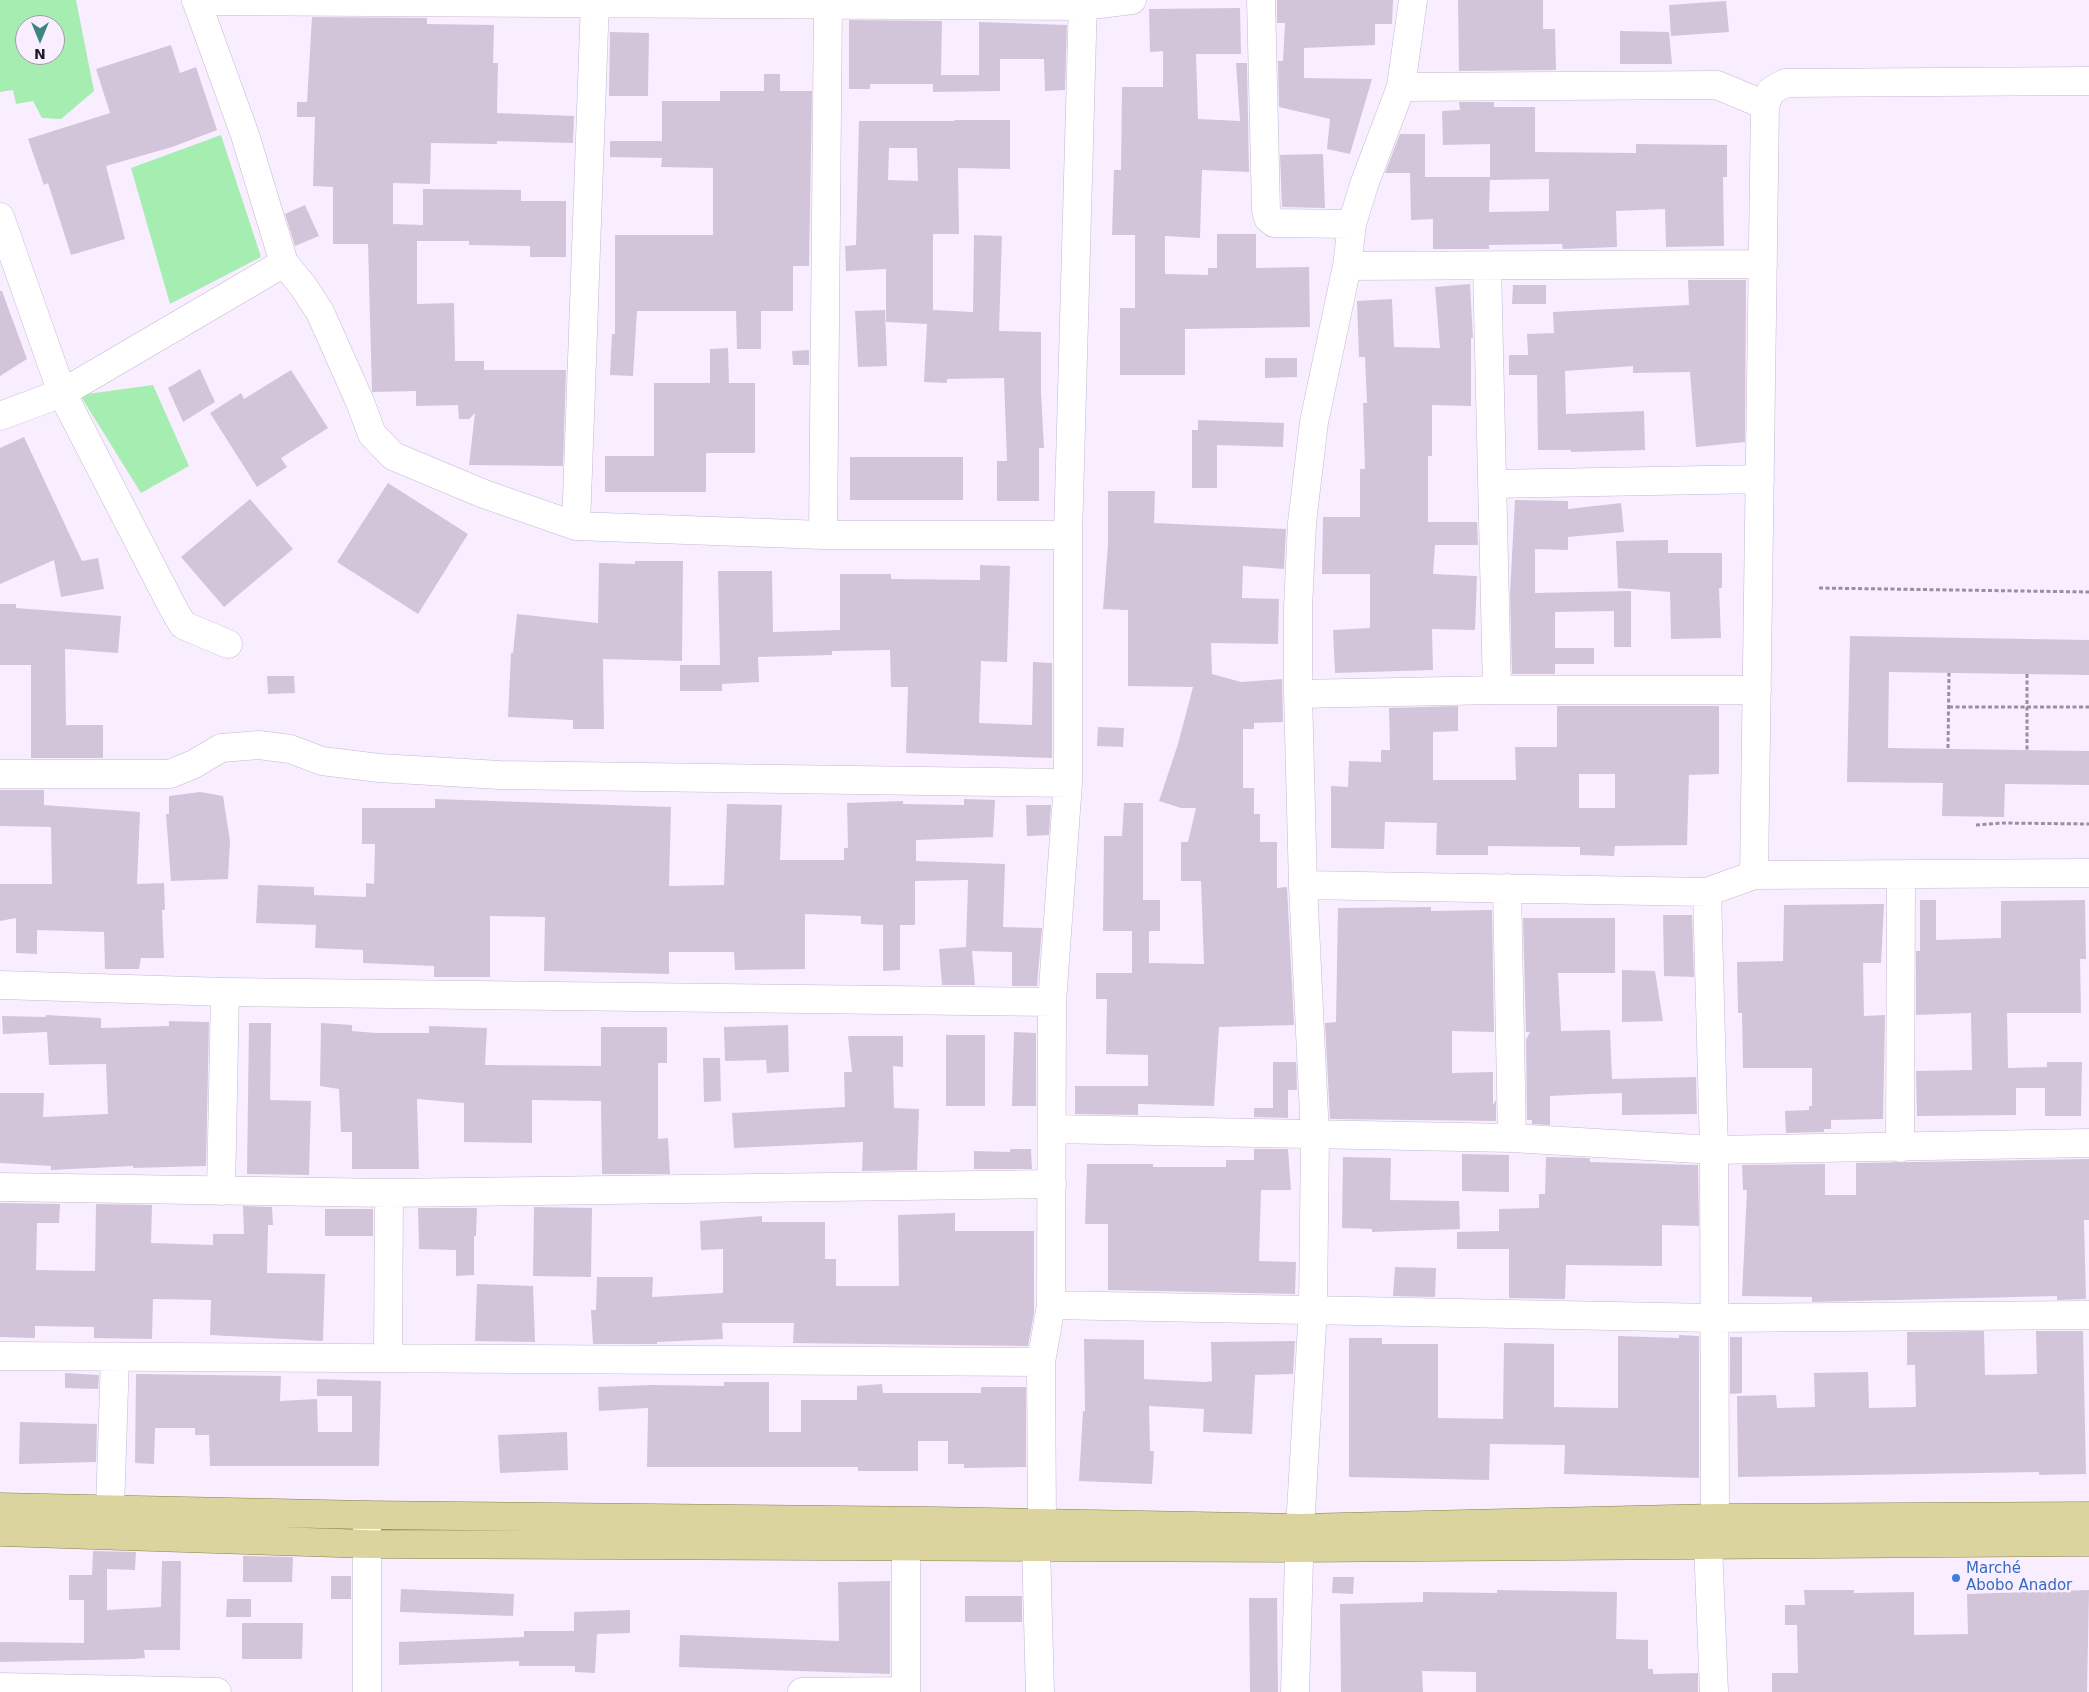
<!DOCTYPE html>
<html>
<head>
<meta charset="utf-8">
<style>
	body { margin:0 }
	#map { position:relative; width:2089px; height:1692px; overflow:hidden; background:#f9eeff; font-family:"DejaVu Sans",sans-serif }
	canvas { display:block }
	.north { position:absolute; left:15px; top:15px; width:50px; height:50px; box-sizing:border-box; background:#f9eeff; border:1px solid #a29aa7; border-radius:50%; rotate:180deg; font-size:14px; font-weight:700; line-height:20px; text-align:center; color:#201b23 }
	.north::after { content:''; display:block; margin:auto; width:18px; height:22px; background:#3d857f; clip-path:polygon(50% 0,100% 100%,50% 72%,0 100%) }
</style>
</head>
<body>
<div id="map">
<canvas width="2089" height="1692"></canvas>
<div class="north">N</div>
</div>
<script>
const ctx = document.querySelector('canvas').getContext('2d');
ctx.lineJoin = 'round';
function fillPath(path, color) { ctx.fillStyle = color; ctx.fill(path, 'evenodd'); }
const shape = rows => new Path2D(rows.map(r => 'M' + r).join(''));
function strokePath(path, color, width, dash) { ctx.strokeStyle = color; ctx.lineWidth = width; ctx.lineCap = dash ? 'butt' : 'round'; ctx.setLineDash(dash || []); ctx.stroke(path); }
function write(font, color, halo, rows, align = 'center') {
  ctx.font = font + ' "DejaVu Sans",sans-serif'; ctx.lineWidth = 5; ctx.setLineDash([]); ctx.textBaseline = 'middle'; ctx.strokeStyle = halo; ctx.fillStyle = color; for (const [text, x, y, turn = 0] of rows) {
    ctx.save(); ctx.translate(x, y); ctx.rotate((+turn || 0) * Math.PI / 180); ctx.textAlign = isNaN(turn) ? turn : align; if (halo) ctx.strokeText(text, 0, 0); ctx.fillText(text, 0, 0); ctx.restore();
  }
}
fillPath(shape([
	[0,0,76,0,94,91,61,119,42,118,33,101,16,104,13,90,0,92],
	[25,25,55,25,55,55,25,55],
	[221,135,261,257,170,304,131,168],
	[153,385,189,466,141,493,80,395]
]), '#a5edb0');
fillPath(shape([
	[1277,0,1393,0,1392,24,1375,24,1375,45,1304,48,1304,78,1372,79,1350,154,1327,149,1330,119,1279,107,1278,61,1283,61,1285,23,1277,23],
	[1458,0,1543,0,1543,29,1555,29,1556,70,1459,71],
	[1726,1,1729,32,1671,36,1669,5],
	[1240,8,1241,54,1196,54,1198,119,1240,121,1236,63,1247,63,1249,172,1202,170,1200,238,1165,236,1165,274,1208,275,1208,268,1217,268,1217,234,1256,234,1256,268,1309,267,1310,327,1185,329,1185,375,1120,375,1120,308,1135,308,1135,235,1112,235,1114,170,1121,170,1122,87,1163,87,1163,51,1150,52,1149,9],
	[312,17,427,18,427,24,494,25,493,63,498,63,497,113,574,116,573,143,497,141,497,144,431,143,430,184,393,183,393,224,423,225,423,189,521,190,521,201,566,201,566,257,530,257,530,246,469,245,469,241,417,241,417,304,454,303,455,361,484,361,484,370,566,370,563,466,469,465,475,413,469,419,459,419,458,405,416,406,416,391,372,392,368,244,333,244,333,187,313,186,315,117,297,117,297,102,307,102],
	[849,20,942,21,941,75,979,75,979,22,1067,25,1065,90,1045,91,1044,59,1000,59,1000,91,933,92,933,84,870,84,870,89,849,89],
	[1620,31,1669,32,1672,64,1620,64],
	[610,32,649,33,648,96,609,96],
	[171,45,180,73,196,67,217,130,172,147,106,166,125,239,71,255,48,183,44,185,28,139,110,113,96,69],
	[764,74,780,74,780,91,812,91,809,266,793,266,793,311,761,311,761,349,737,349,736,311,637,311,633,376,610,375,612,334,615,334,615,235,713,235,713,168,661,167,662,158,610,157,610,141,662,141,662,101,720,101,720,91,764,91],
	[1459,102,1494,102,1494,107,1535,107,1535,152,1636,153,1636,144,1727,145,1727,177,1723,177,1724,246,1666,247,1665,209,1616,211,1617,247,1563,249,1562,244,1489,245,1489,249,1433,249,1433,219,1411,220,1410,173,1385,173,1400,134,1425,134,1425,177,1490,177,1489,212,1549,211,1549,179,1490,180,1490,144,1443,145,1442,111,1460,110],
	[955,120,1010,120,1010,169,958,168,959,234,933,234,933,310,973,312,974,235,1002,236,999,331,1041,332,1041,391,1044,448,1039,448,1039,501,997,501,997,461,1007,461,1004,378,947,379,947,383,924,382,927,324,886,322,886,269,846,271,845,246,856,245,859,121,954,121],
	[889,148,917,148,918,181,888,180],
	[1323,154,1325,208,1282,207,1280,155],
	[305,205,319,236,295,246,285,214],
	[1688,280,1746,280,1745,442,1696,447,1690,372,1633,373,1633,366,1565,371,1566,414,1644,411,1645,450,1571,452,1571,450,1538,450,1537,375,1509,375,1509,355,1528,355,1527,334,1554,333,1553,312,1689,305],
	[1470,284,1473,338,1471,338,1471,406,1432,405,1432,456,1428,456,1428,522,1477,522,1478,545,1435,545,1433,574,1477,576,1475,630,1432,629,1433,670,1335,673,1333,630,1370,628,1370,574,1322,574,1323,517,1360,517,1360,469,1365,469,1363,403,1367,403,1365,357,1359,357,1357,301,1392,299,1394,347,1440,348,1435,287],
	[1513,285,1546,285,1546,304,1512,304],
	[0,291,2,291,27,359,0,376],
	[885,310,887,366,858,367,855,311],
	[728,348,729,383,755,383,755,453,706,453,706,492,605,492,605,456,654,456,654,383,710,383,710,349],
	[809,350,809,365,793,365,792,351],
	[1265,358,1297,358,1297,377,1265,378],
	[200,369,215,402,183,422,168,388],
	[291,370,328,428,281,458,287,467,257,487,210,413,241,393,244,399],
	[1198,420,1284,423,1283,447,1217,445,1217,488,1192,488,1192,430,1198,430],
	[24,437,82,561,98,558,104,589,61,597,54,560,0,584,0,448],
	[850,457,963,457,963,500,850,500],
	[388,483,468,534,418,614,337,562],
	[1108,491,1155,491,1154,523,1286,529,1284,569,1243,566,1242,598,1279,599,1278,644,1211,643,1212,674,1241,682,1282,679,1283,722,1254,723,1254,729,1243,729,1243,788,1254,788,1254,814,1260,814,1260,842,1277,842,1277,888,1287,887,1294,1025,1219,1027,1214,1106,1138,1104,1138,1115,1075,1114,1075,1086,1148,1086,1148,1055,1106,1054,1107,999,1096,999,1096,973,1132,973,1132,931,1103,931,1104,836,1122,836,1124,803,1143,803,1143,900,1160,900,1160,931,1149,931,1149,963,1204,964,1201,881,1181,881,1181,842,1188,842,1196,808,1181,808,1159,801,1178,744,1193,687,1128,686,1128,610,1103,609,1108,545],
	[250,499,293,549,224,607,181,557],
	[1515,500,1568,501,1568,509,1621,503,1624,532,1568,537,1568,550,1535,549,1535,593,1631,591,1631,647,1614,647,1614,611,1555,612,1555,648,1594,648,1594,664,1555,664,1555,674,1512,674,1510,594],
	[1668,540,1668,553,1722,553,1722,588,1719,588,1721,638,1671,639,1670,592,1618,588,1616,541],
	[635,561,683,561,682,661,603,659,604,729,573,729,573,720,508,717,511,653,513,653,517,614,598,623,599,563,635,564],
	[980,565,1010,566,1007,662,981,661,979,723,1032,725,1033,662,1052,663,1052,758,906,753,908,687,891,687,890,650,832,651,832,655,758,657,759,682,722,684,722,691,680,691,680,665,720,665,718,571,772,571,773,632,840,630,840,574,891,574,891,579,980,580],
	[0,604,16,604,16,608,121,616,118,653,65,649,66,725,103,725,103,758,31,758,31,665,0,665],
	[1850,636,2089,640,2089,675,1889,672,1888,748,2089,751,2089,785,2005,784,2004,817,1942,816,1943,783,1847,782],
	[267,676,294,676,295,693,268,694],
	[1458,706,1458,731,1433,732,1433,780,1516,780,1515,747,1557,747,1557,706,1719,706,1719,774,1689,775,1687,845,1615,846,1614,856,1580,855,1580,847,1488,846,1488,855,1436,855,1437,823,1385,822,1384,849,1331,848,1331,786,1348,787,1349,761,1381,762,1381,750,1390,750,1389,708],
	[1579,774,1615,774,1615,808,1579,808],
	[1098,727,1124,728,1123,747,1097,746],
	[0,790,44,790,44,805,140,812,137,884,164,883,165,910,162,910,164,958,141,958,139,969,105,969,104,932,37,930,37,954,16,953,16,918,0,921,0,884,52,884,51,827,0,826],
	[200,792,223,796,230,841,228,879,171,881,166,814,169,814,169,796],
	[435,799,671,807,669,886,724,885,727,804,782,805,780,860,844,860,844,848,848,848,847,803,903,801,903,804,964,805,964,799,995,800,993,837,916,840,916,861,1005,864,1003,927,1042,928,1037,986,1012,986,1012,952,972,951,975,985,942,985,939,949,966,947,968,880,915,881,915,925,900,925,900,970,883,971,883,925,861,924,861,916,805,914,805,969,735,970,734,952,669,952,669,974,544,971,545,917,490,916,490,977,434,977,434,966,363,963,363,950,315,948,316,925,256,923,258,885,314,887,314,895,366,897,366,883,374,884,375,844,362,844,362,808,435,808],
	[1026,805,1051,805,1049,835,1027,836],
	[1920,900,1936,900,1936,940,2001,938,2001,901,2085,900,2086,959,2080,959,2081,1013,2007,1013,2008,1068,2047,1067,2047,1062,2082,1062,2081,1116,2045,1116,2045,1088,2016,1088,2016,1115,1917,1116,1916,1071,1972,1070,1971,1013,1916,1015,1916,951,1920,951],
	[1884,904,1881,963,1863,963,1864,1016,1885,1015,1883,1119,1831,1120,1831,1129,1824,1129,1824,1132,1786,1133,1785,1111,1809,1110,1809,1106,1812,1106,1812,1068,1743,1068,1742,1013,1738,1013,1737,962,1783,961,1784,905],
	[1431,907,1431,911,1492,910,1494,1032,1452,1031,1452,1073,1493,1072,1493,1105,1496,1100,1496,1121,1330,1119,1325,1023,1336,1022,1338,908],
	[1663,915,1692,915,1694,977,1664,976],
	[1523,918,1615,918,1615,973,1558,973,1561,1031,1610,1030,1612,1079,1696,1077,1697,1114,1622,1115,1622,1093,1591,1094,1550,1096,1550,1125,1532,1124,1532,1120,1527,1120,1526,1040,1530,1032,1526,1032],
	[1622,970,1655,971,1663,1021,1622,1022],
	[46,1015,101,1018,101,1028,169,1026,169,1021,209,1022,206,1166,133,1168,133,1166,51,1170,51,1166,0,1163,0,1093,44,1093,43,1117,108,1114,106,1064,49,1065,47,1032,3,1034,2,1016,46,1017],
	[249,1023,271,1023,270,1100,311,1101,309,1175,247,1174],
	[321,1023,352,1025,352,1031,376,1033,429,1033,429,1026,487,1028,485,1065,601,1066,601,1027,667,1027,667,1063,658,1063,658,1139,668,1138,670,1174,602,1174,601,1101,532,1100,532,1143,464,1142,464,1103,417,1099,419,1169,352,1169,352,1132,341,1132,339,1089,320,1086],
	[788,1025,789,1072,767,1073,766,1060,725,1061,724,1027],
	[1014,1032,1036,1033,1036,1106,1012,1106],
	[946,1035,985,1035,985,1106,946,1106],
	[848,1036,903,1036,903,1067,893,1066,894,1108,919,1109,917,1170,862,1171,863,1142,734,1148,732,1113,845,1107,844,1072,852,1072],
	[1296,1056,1297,1090,1288,1090,1288,1118,1254,1117,1254,1108,1273,1108,1273,1062,1296,1062],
	[703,1058,720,1058,721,1101,704,1102],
	[1010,1149,1031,1149,1032,1169,974,1169,974,1151,1010,1152],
	[1254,1149,1288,1149,1291,1190,1261,1190,1259,1261,1296,1262,1295,1294,1108,1290,1108,1224,1085,1224,1087,1164,1153,1164,1153,1167,1226,1167,1226,1160,1254,1160],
	[1462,1154,1509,1155,1509,1192,1462,1191],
	[1343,1157,1391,1158,1390,1200,1459,1201,1460,1229,1372,1232,1372,1229,1342,1228],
	[1546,1157,1590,1158,1590,1162,1698,1165,1699,1226,1662,1225,1662,1266,1566,1265,1565,1299,1509,1298,1509,1249,1457,1249,1457,1232,1499,1231,1499,1209,1539,1208,1539,1194,1545,1194],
	[2089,1159,2089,1220,2084,1220,2086,1299,2057,1300,2057,1296,1812,1302,1812,1297,1742,1296,1747,1190,1743,1190,1742,1165,1825,1164,1825,1195,1856,1195,1856,1163],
	[0,1203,60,1204,59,1223,37,1223,36,1270,95,1271,96,1204,152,1205,151,1243,213,1245,213,1234,244,1234,243,1206,272,1207,273,1225,268,1225,267,1273,325,1274,323,1341,210,1335,211,1300,153,1299,152,1339,94,1338,94,1327,35,1326,35,1338,0,1337],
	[534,1207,592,1208,591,1277,533,1276],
	[418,1208,477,1208,476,1236,474,1236,474,1275,456,1276,456,1250,419,1249],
	[325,1209,373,1209,373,1236,325,1236],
	[955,1213,955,1231,1034,1231,1034,1313,1028,1346,793,1343,794,1323,722,1323,723,1339,657,1342,657,1344,593,1344,591,1310,596,1310,597,1277,653,1277,652,1297,723,1293,723,1249,701,1250,700,1221,762,1216,762,1222,825,1222,825,1259,836,1259,836,1286,899,1286,898,1215],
	[1395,1267,1436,1268,1435,1297,1393,1296],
	[477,1284,533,1286,535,1342,475,1341],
	[1984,1331,1985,1375,2037,1374,2036,1331,2083,1331,2086,1474,2039,1475,2039,1472,1738,1477,1737,1396,1776,1395,1777,1408,1815,1407,1814,1373,1868,1372,1869,1408,1916,1407,1915,1365,1907,1365,1907,1332],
	[1679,1335,1699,1336,1699,1478,1564,1474,1565,1445,1490,1444,1489,1480,1349,1477,1349,1338,1382,1338,1382,1344,1438,1344,1438,1418,1503,1419,1504,1343,1554,1344,1554,1407,1618,1408,1618,1336,1679,1338],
	[1730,1337,1742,1337,1742,1393,1730,1394],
	[1084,1339,1144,1340,1144,1379,1205,1382,1212,1381,1211,1342,1295,1341,1293,1374,1255,1375,1252,1434,1203,1432,1204,1409,1149,1406,1150,1451,1154,1451,1152,1484,1079,1481,1083,1411,1085,1411],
	[65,1373,99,1375,98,1389,65,1388],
	[136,1374,281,1376,280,1401,317,1399,318,1432,352,1432,352,1396,317,1396,317,1379,381,1381,379,1466,210,1466,209,1435,195,1435,195,1428,155,1428,154,1464,135,1463],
	[724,1382,769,1382,769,1432,801,1432,801,1400,857,1400,857,1386,882,1384,883,1393,981,1393,981,1387,1026,1387,1026,1467,964,1468,964,1464,948,1464,948,1441,918,1441,918,1471,858,1471,858,1467,647,1467,648,1408,599,1411,598,1387,652,1385,724,1386],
	[20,1422,97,1424,96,1462,19,1464],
	[567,1432,568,1470,500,1473,498,1435],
	[93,1551,136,1552,135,1570,107,1569,107,1610,161,1607,162,1561,181,1561,180,1650,144,1650,145,1658,133,1659,0,1662,0,1642,84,1643,84,1600,69,1600,69,1575,92,1575],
	[243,1556,293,1557,292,1582,243,1582],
	[331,1576,351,1576,351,1599,331,1599],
	[1333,1577,1354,1577,1353,1594,1332,1593],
	[890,1581,890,1674,679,1667,680,1635,839,1641,838,1582],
	[401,1589,514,1594,513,1616,400,1612],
	[1497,1590,1617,1592,1616,1639,1648,1640,1648,1669,1653,1669,1653,1674,1698,1673,1698,1692,1476,1692,1476,1672,1422,1671,1423,1692,1341,1692,1340,1604,1423,1602,1423,1592,1497,1593],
	[1804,1590,1854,1590,1854,1593,1914,1592,1914,1635,1968,1634,1967,1594,2089,1590,2087,1692,1772,1692,1772,1673,1798,1673,1797,1625,1785,1625,1785,1605,1805,1605],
	[965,1596,1022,1596,1022,1622,965,1622],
	[1249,1598,1277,1598,1278,1692,1250,1692],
	[227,1599,251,1599,251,1617,226,1617],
	[630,1610,630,1633,597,1634,595,1673,575,1672,575,1666,519,1666,519,1661,399,1665,399,1642,524,1637,524,1631,574,1631,574,1612],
	[242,1623,303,1623,302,1659,242,1659]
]), '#d2c5d9');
const minor = shape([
	[196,0,245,135,284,263,303,286,320,312,360,402,372,434,393,456,484,494,576,526,823,535,1068,535],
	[1261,0,1266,210,1268,218,1274,223,1352,224],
	[196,1,1083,6,1132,0],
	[2089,81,1785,83,1771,91,1765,105,1754,875,2089,873],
	[1401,87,1717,85,1765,105],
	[0,217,62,393,173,608,183,625,228,644],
	[1347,266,1763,264],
	[0,416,62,393,284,263],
	[1492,484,1760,479],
	[576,526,595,0],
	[823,535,828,3],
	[1497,690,1757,690],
	[1298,694,1497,690,1487,266],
	[0,774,170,774,194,764,221,748,259,745,290,749,322,761,379,768,500,775,1068,783],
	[1303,885,1707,892,1754,875],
	[1507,888,1512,1138],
	[1707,892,1714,1150,1715,1518],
	[0,985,225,992,1052,1002],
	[1053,1129,1512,1138,1714,1150,2089,1143],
	[1900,1148,1901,875],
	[0,1187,389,1193,1052,1184],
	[221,1191,225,992],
	[1051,1305,1714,1318,2089,1315],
	[0,1356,1041,1362],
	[388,1358,389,1193],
	[110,1509,115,1357],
	[1042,1522,1041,1362,1051,1305,1052,1002,1068,783,1068,535,1083,0],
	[1708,1544,1714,1692],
	[1036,1547,1040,1692],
	[0,1687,217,1692],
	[367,1692,367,1515],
	[802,1692,906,1691],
	[906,1692,906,1522],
	[1295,1692,1300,1528,1313,1308,1315,1136,1303,885,1298,694,1298,608,1302,523,1314,422,1347,266,1352,224,1365,182,1401,87,1413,0]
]);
const major = shape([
	[0,1507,367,1515,934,1521,1300,1528,1715,1518,2089,1516],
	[0,1532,368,1544,1036,1547,1299,1548,2089,1542]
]);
strokePath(minor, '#c6b8cd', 29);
strokePath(major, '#8a8049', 29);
strokePath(shape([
	[1819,588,2089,592],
	[2027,674,2027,750],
	[1949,707,2089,707],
	[1948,748,1949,673],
	[1976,825,2004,823,2089,824]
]), '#99909d', 3, [4, 2.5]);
strokePath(minor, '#fff', 28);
strokePath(major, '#dbd49e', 28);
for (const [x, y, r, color] of [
	[1956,1578,5,"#3f7fe0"]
]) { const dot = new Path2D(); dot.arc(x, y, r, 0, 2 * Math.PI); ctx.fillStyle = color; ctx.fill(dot); strokePath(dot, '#f9eeff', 2); }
write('15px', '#366cbe', '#f9eeff', [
	["Marché",1966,1569],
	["Abobo Anador",1966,1586]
], 'left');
</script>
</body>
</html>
